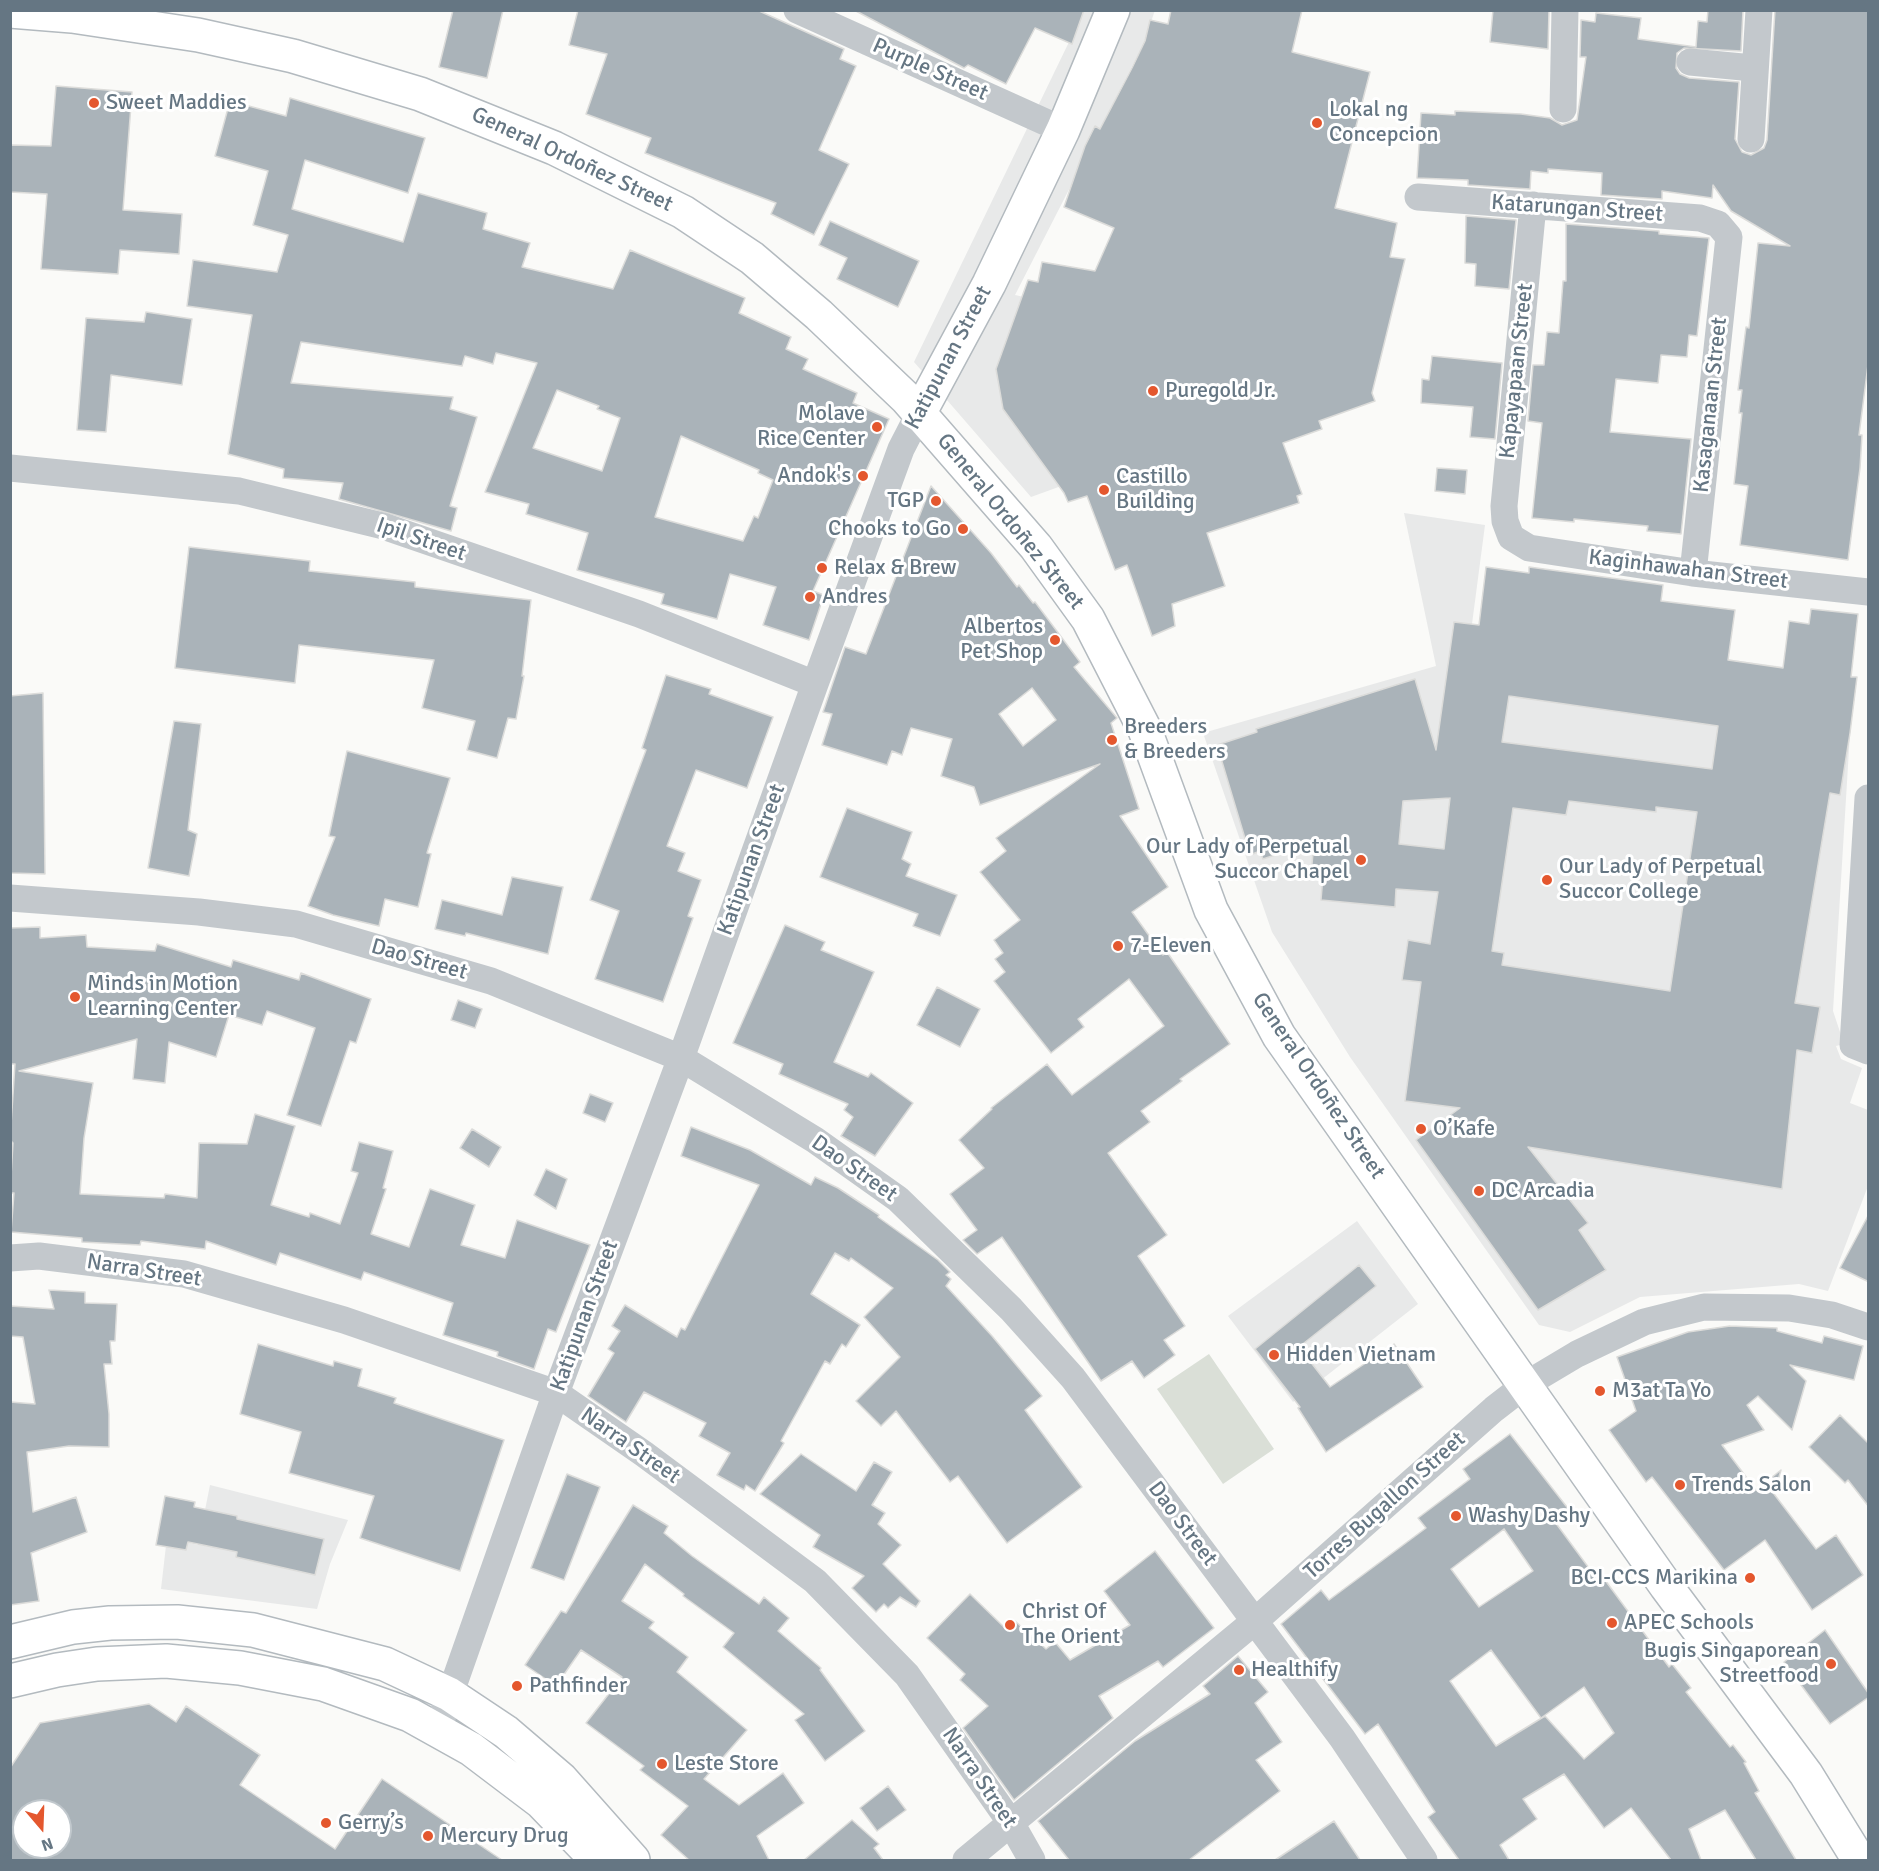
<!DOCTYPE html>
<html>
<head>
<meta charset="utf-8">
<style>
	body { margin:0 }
	#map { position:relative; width:1879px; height:1871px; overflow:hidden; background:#fafaf8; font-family:Signika,sans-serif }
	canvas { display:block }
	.frame { position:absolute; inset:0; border:12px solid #657683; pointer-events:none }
	.north { position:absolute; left:12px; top:1799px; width:60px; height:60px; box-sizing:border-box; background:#fff; border:2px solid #c1c8cd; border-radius:50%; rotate:161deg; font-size:16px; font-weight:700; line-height:24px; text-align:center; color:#657683 }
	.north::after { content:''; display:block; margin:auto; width:21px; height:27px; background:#e4572e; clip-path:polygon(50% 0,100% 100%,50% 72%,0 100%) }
</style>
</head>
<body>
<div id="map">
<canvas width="1879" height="1871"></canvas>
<div class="frame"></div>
<div class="north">N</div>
</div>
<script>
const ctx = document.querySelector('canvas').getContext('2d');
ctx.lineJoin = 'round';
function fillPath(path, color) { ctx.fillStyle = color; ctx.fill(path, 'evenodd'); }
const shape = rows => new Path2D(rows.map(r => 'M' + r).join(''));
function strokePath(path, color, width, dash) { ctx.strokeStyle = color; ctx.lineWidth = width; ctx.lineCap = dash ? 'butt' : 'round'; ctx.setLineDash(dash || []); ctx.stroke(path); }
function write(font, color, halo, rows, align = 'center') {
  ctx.font = font + ' Signika,sans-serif'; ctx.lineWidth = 6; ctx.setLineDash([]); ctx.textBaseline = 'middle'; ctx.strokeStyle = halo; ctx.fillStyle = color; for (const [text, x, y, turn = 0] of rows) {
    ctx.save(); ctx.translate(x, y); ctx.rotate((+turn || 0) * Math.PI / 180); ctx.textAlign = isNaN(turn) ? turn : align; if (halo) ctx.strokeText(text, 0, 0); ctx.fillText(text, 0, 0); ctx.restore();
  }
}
fillPath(shape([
	[1155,10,1144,43,1015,295,1370,374,1031,497,914,362,1084,11],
	[1404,513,1485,525,1472,624,1857,677,1850,733,1833,1011,1844,1044,1836,1046,1841,1059,1862,1068,1850,1103,1868,1110,1868,1186,1828,1291,1799,1284,1640,1297,1570,1332,1539,1325,1350,1057,1272,932,1203,733,1436,666],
	[1357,1221,1418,1304,1293,1402,1228,1316],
	[210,1485,348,1520,330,1564,317,1609,161,1589,167,1537,198,1545]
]), '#e8e9e9');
fillPath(shape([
	[1209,1354,1274,1449,1223,1484,1157,1389]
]), '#dadfd7');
const building = shape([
	[453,10,503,10,487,78,439,67,453,10],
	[578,10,757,10,844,49,840,59,856,66,819,150,849,164,814,235,771,214,776,203,645,153,651,138,586,114,607,54,569,45,578,10],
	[854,10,1084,10,1072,44,1035,28,1006,84,968,65,964,68,854,10],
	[1171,10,1302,10,1292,52,1370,72,1335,208,1397,223,1390,257,1405,259,1372,393,1375,401,1319,421,1322,429,1283,443,1302,494,1297,496,1299,503,1207,533,1225,586,1172,604,1175,626,1152,636,1127,565,1115,570,1087,496,1068,502,1064,493,1003,409,996,369,1028,280,1038,282,1042,262,1095,271,1114,228,1064,207,1085,146,1095,126,1100,129,1132,68,1145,41,1150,20,1168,24,1171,10],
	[1493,10,1549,10,1548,49,1490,42,1493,10],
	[1708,10,1743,10,1741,51,1684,48,1677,53,1676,68,1680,74,1689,78,1739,82,1735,139,1742,152,1751,155,1764,148,1767,140,1775,10,1869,10,1869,357,1859,435,1862,435,1860,468,1848,560,1740,545,1748,486,1734,484,1742,413,1739,413,1742,390,1738,390,1746,327,1749,328,1758,243,1790,246,1731,211,1713,185,1712,198,1662,191,1662,199,1601,195,1602,173,1548,169,1548,173,1531,171,1530,189,1468,185,1468,180,1417,178,1421,113,1455,115,1455,111,1521,114,1550,118,1562,125,1577,120,1586,57,1580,57,1581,20,1595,22,1596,13,1641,18,1638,39,1696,47,1698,21,1707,22,1708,10],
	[56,86,132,92,123,210,182,214,179,254,120,250,118,274,41,269,47,194,10,192,10,145,51,146,56,86],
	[290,98,425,138,408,193,305,160,292,209,403,242,418,193,487,213,483,229,530,243,522,267,613,289,630,250,745,298,739,313,791,337,786,349,808,359,803,369,857,393,853,403,889,419,813,591,824,595,809,640,763,625,776,587,730,574,717,619,661,604,664,594,577,570,588,533,526,514,529,504,485,492,537,363,496,353,493,364,465,356,462,366,301,342,291,383,453,397,450,409,477,417,450,506,457,508,451,531,339,499,343,483,283,478,284,469,228,454,252,315,187,306,193,260,277,272,288,235,253,225,268,171,215,156,230,101,286,116,290,98],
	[557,390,599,406,597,409,620,418,602,471,533,448,557,390],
	[681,436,759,470,758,473,773,480,758,518,754,516,743,541,655,517,681,436],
	[1466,216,1516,220,1509,289,1475,286,1476,264,1465,263,1466,216],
	[830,221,919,261,898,307,837,279,847,258,819,245,830,221],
	[1566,224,1659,231,1659,234,1709,238,1697,336,1689,335,1687,357,1661,355,1658,383,1616,379,1610,432,1691,439,1681,534,1647,531,1648,526,1574,519,1574,522,1532,518,1542,423,1528,421,1533,365,1544,365,1547,332,1559,333,1563,281,1566,281,1566,224],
	[146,312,192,319,182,385,111,375,106,432,77,430,86,318,144,322,146,312],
	[1432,356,1502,363,1495,439,1470,437,1473,407,1421,403,1422,379,1429,380,1432,356],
	[1437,468,1467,470,1465,494,1435,491,1437,468],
	[931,486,991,553,1017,587,1019,585,1033,603,1035,602,1080,662,1074,667,1117,718,1111,723,1139,809,1120,816,1168,887,1132,912,1163,955,1167,952,1230,1044,1180,1079,1182,1081,1141,1111,1150,1122,1108,1153,1167,1235,1138,1256,1185,1326,1164,1340,1175,1355,1144,1378,1132,1361,1101,1381,1002,1237,977,1254,963,1240,977,1230,950,1194,984,1168,959,1140,992,1109,991,1108,1047,1064,1072,1095,1164,1026,1129,979,1078,1019,1084,1027,1051,1053,994,981,1005,972,995,959,1003,953,994,940,1020,920,980,872,1006,851,996,838,1100,764,980,805,974,787,941,776,952,739,911,728,902,755,892,751,887,765,822,745,832,714,823,712,845,647,866,654,931,486],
	[1032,688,1056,720,1023,746,999,714,1032,688],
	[189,547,310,561,309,571,415,582,415,587,531,600,522,676,524,676,516,719,508,718,497,758,467,750,475,721,422,708,434,660,299,645,295,683,175,668,189,547],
	[1486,567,1529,573,1529,567,1663,585,1661,601,1735,610,1728,660,1783,668,1789,621,1809,624,1811,609,1858,614,1851,677,1857,677,1850,733,1840,795,1830,793,1795,1003,1820,1007,1812,1053,1797,1050,1782,1189,1528,1147,1588,1223,1579,1230,1606,1270,1538,1310,1416,1140,1460,1108,1405,1101,1421,982,1402,980,1408,940,1430,944,1438,892,1396,889,1395,907,1321,900,1323,876,1311,875,1314,842,1263,859,1260,851,1250,855,1217,745,1257,732,1256,729,1415,679,1436,750,1454,622,1479,625,1486,567],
	[1509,696,1718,726,1712,769,1502,742,1509,696],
	[1450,798,1444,849,1399,844,1403,801,1450,798],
	[1569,801,1656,812,1656,807,1697,812,1670,991,1502,965,1504,953,1492,951,1513,808,1566,815,1569,801],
	[666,675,711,689,709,694,773,717,747,788,696,770,667,846,685,853,678,871,701,880,688,916,693,918,663,1002,595,979,619,911,590,900,646,750,642,748,666,675],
	[43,693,45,874,10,873,10,696,43,693],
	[174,721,201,724,188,830,197,834,189,876,148,868,174,721],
	[347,751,450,778,427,853,431,854,418,907,385,899,379,926,333,915,308,906,335,837,329,836,347,751],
	[847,808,912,832,902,859,911,864,906,876,957,895,940,936,913,926,918,914,820,877,847,808],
	[512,877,563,887,548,954,466,933,465,936,435,929,442,900,502,915,512,877],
	[785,925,825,942,821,950,874,972,834,1062,868,1077,871,1073,913,1103,875,1156,841,1136,853,1117,844,1110,848,1104,779,1074,783,1064,733,1043,785,925],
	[40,927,40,938,86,935,87,947,155,951,157,944,231,967,233,960,299,980,301,973,371,999,356,1043,350,1041,321,1126,287,1115,315,1028,267,1011,262,1025,229,1015,216,1057,169,1042,165,1083,133,1079,137,1039,19,1071,93,1083,84,1138,80,1194,164,1198,165,1194,197,1198,199,1143,247,1144,255,1114,295,1126,271,1205,309,1217,310,1213,340,1224,358,1173,351,1171,359,1142,393,1151,383,1188,386,1189,371,1234,409,1247,430,1189,475,1205,461,1245,505,1258,517,1220,590,1245,556,1332,548,1329,534,1369,497,1356,498,1352,443,1335,453,1303,364,1272,361,1280,280,1253,276,1265,206,1241,205,1249,141,1241,140,1245,82,1242,82,1238,11,1232,14,1193,10,1193,13,1143,10,1140,15,1064,10,1064,10,928,40,927],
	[937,987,980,1009,960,1047,917,1025,937,987],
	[458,1000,482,1009,475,1028,451,1020,458,1000],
	[590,1094,613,1103,605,1122,583,1113,590,1094],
	[691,1127,750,1150,811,1185,815,1177,838,1188,879,1215,878,1217,938,1260,950,1272,946,1275,951,1279,946,1286,992,1336,1042,1396,1025,1410,1082,1487,1007,1543,958,1476,950,1482,896,1411,881,1426,856,1401,900,1357,864,1317,893,1288,851,1258,849,1261,835,1253,811,1294,860,1325,846,1347,842,1344,830,1364,825,1361,781,1441,784,1443,755,1491,746,1485,744,1490,717,1475,730,1453,699,1436,706,1423,644,1392,626,1422,588,1396,614,1353,608,1349,620,1331,612,1326,625,1305,677,1337,681,1328,685,1330,759,1185,681,1156,691,1127],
	[472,1129,501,1147,489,1167,460,1148,472,1129],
	[546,1169,567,1179,556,1209,534,1195,546,1169],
	[1869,1214,1869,1282,1840,1268,1869,1214],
	[1359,1265,1376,1286,1299,1347,1330,1387,1394,1344,1423,1387,1326,1452,1298,1408,1300,1407,1255,1349,1359,1265],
	[49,1290,85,1292,85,1303,117,1304,115,1341,110,1341,112,1364,104,1364,109,1414,109,1447,69,1446,27,1452,33,1512,76,1497,87,1532,31,1553,39,1601,10,1605,10,1402,35,1404,23,1337,10,1336,10,1306,54,1309,49,1290],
	[1730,1326,1777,1328,1777,1331,1822,1343,1824,1336,1863,1346,1854,1380,1790,1365,1806,1381,1792,1430,1758,1396,1747,1405,1764,1430,1722,1445,1756,1490,1781,1470,1774,1494,1816,1549,1836,1535,1863,1575,1812,1610,1765,1540,1724,1570,1652,1477,1646,1482,1609,1430,1636,1411,1617,1357,1688,1332,1730,1326],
	[258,1344,333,1366,334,1361,362,1369,358,1386,396,1398,394,1403,504,1440,460,1571,360,1538,374,1496,289,1473,301,1432,240,1414,258,1344],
	[1840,1415,1869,1444,1869,1507,1848,1480,1845,1483,1809,1447,1840,1415],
	[1510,1434,1570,1511,1555,1522,1597,1579,1602,1576,1669,1667,1672,1664,1691,1688,1686,1692,1730,1747,1733,1745,1746,1762,1744,1763,1759,1791,1755,1793,1796,1860,1756,1860,1725,1810,1689,1829,1701,1860,1671,1860,1631,1808,1604,1828,1564,1774,1523,1799,1537,1819,1500,1845,1509,1860,1459,1860,1428,1817,1435,1812,1378,1724,1365,1734,1281,1624,1321,1590,1329,1600,1426,1528,1418,1518,1470,1479,1463,1469,1510,1434],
	[1504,1529,1533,1571,1479,1607,1451,1569,1504,1529],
	[1491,1650,1541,1718,1584,1687,1614,1733,1584,1759,1545,1716,1496,1746,1450,1681,1491,1650],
	[801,1454,856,1491,874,1462,892,1472,872,1505,885,1513,878,1524,901,1545,883,1564,920,1601,916,1607,900,1597,888,1608,884,1604,876,1612,852,1588,864,1576,813,1547,820,1535,760,1494,801,1454],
	[567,1474,600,1487,564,1580,531,1568,567,1474],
	[165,1496,195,1502,194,1507,237,1516,237,1519,324,1539,315,1575,236,1557,237,1552,188,1542,186,1550,156,1545,165,1496],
	[633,1505,668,1526,664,1533,692,1556,759,1604,764,1597,789,1618,778,1631,821,1668,820,1670,865,1731,825,1761,795,1720,804,1714,723,1647,734,1633,683,1596,684,1594,645,1564,622,1601,654,1622,649,1628,688,1657,677,1672,747,1730,704,1779,739,1805,783,1773,804,1803,757,1836,769,1860,689,1860,661,1835,688,1806,640,1770,644,1766,586,1723,622,1677,581,1650,556,1686,525,1665,561,1611,566,1613,633,1505],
	[1155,1551,1214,1628,1163,1667,1158,1661,1099,1696,1113,1718,1014,1800,963,1728,988,1706,960,1680,965,1674,927,1638,970,1594,1007,1630,1015,1621,1046,1649,1055,1642,1070,1660,1130,1625,1104,1591,1155,1551],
	[1825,1630,1869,1694,1869,1697,1830,1724,1784,1662,1825,1630],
	[1238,1656,1268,1692,1255,1703,1282,1742,1256,1760,1280,1791,1189,1860,1069,1860,1038,1821,1135,1741,1210,1694,1203,1686,1238,1656],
	[149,1704,176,1722,186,1706,260,1755,240,1785,335,1849,382,1779,502,1860,10,1860,10,1768,40,1723,149,1704],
	[24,1811,60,1811,60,1847,24,1847,24,1811],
	[888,1786,906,1810,877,1831,860,1808,888,1786],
	[852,1820,879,1844,874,1848,883,1860,804,1860,852,1820],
	[1334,1821,1360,1860,1275,1860,1334,1821]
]);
fillPath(building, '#aab3b9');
strokePath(building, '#dcdcda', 1.5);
const secondary = shape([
	[10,11,72,16,198,35,293,56,420,94,554,148,683,212,752,258,819,315,906,398,1036,547,1088,619,1145,730,1211,910,1279,1036,1666,1586,1806,1774,1859,1860],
	[920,412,989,284,1063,130,1113,10],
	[10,1642,73,1627,110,1623,177,1622,253,1630,385,1664,449,1694,506,1732,561,1779,633,1860],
	[10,1681,57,1670,97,1664,166,1661,240,1668,323,1684,410,1715,471,1749,541,1802,597,1860]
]);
strokePath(secondary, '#b3babf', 36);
strokePath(shape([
	[797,10,1063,130],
	[1690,62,1753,68],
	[1563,109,1565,10],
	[1751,139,1759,10],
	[1418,197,1700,218,1718,224,1729,237,1693,573],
	[1533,205,1504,506,1505,521,1511,537,1529,548,1693,573,1868,592],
	[10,468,239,491,383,526,639,614,815,684],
	[1868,798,1853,1045,1868,1051],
	[10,898,199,912,296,924,491,981,681,1058,815,1140,898,1199,1011,1309,1073,1378,1342,1738,1424,1860],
	[10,1258,39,1256,184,1274,344,1320,556,1393,644,1454,815,1581,907,1675,1011,1823,1032,1860],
	[438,1729,556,1393,681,1058,815,684,901,449,920,412],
	[966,1860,1255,1621,1494,1409,1525,1385,1577,1354,1644,1322,1704,1307,1789,1308,1832,1315,1868,1327]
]), '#c3c8cc', 27);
strokePath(secondary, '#fff', 33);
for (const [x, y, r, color] of [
	[94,103,6,"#e4572e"],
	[1317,123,6,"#e4572e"],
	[1153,391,6,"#e4572e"],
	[877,427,6,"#e4572e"],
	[863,476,6,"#e4572e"],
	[1104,490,6,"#e4572e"],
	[936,501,6,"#e4572e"],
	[963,529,6,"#e4572e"],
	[822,568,6,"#e4572e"],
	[810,597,6,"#e4572e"],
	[1055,640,6,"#e4572e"],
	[1112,740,6,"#e4572e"],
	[1361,860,6,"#e4572e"],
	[1547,880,6,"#e4572e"],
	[1118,946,6,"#e4572e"],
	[75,997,6,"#e4572e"],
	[1421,1129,6,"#e4572e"],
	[1479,1191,6,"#e4572e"],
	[1274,1355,6,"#e4572e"],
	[1600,1391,6,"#e4572e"],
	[1680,1485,6,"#e4572e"],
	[1456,1516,6,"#e4572e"],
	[1750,1578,6,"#e4572e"],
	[1612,1623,6,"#e4572e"],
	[1010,1625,6,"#e4572e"],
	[1831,1664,6,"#e4572e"],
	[1239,1670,6,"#e4572e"],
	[517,1686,6,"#e4572e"],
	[662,1764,6,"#e4572e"],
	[326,1823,6,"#e4572e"],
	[428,1836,6,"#e4572e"]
]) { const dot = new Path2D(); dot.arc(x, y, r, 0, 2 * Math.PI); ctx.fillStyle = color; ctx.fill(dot); strokePath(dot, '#fff', 2); }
write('22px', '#657683', '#fff', [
	["Purple Street",930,70,24],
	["General Ordoñez Street",572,160,25],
	["Katarungan Street",1577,209,4],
	["Katipunan Street",949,358,-62],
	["Kapayapaan Street",1517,371,-84],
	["Kasaganaan Street",1711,405,-84],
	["General Ordoñez Street",1010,522,51],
	["Ipil Street",421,540,19],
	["Kaginhawahan Street",1688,570,7],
	["Katipunan Street",752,860,-70],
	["Dao Street",419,960,16],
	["General Ordoñez Street",1318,1086,56],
	["Dao Street",854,1169,35],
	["Narra Street",144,1271,9],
	["Katipunan Street",585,1316,-70],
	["Narra Street",630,1446,35],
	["Torres Bugallon Street",1385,1506,-42],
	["Dao Street",1182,1524,53],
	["Narra Street",979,1778,56]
]);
write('22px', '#657683', '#fff', [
	["Sweet Maddies",106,103],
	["Lokal ng",1329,110],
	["Concepcion",1329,135],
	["Puregold Jr.",1165,391],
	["Molave",865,414,"right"],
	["Rice Center",865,439,"right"],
	["Andok's",851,476,"right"],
	["Castillo",1116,477],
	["Building",1116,502],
	["TGP",924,501,"right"],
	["Chooks to Go",951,529,"right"],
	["Relax & Brew",834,568],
	["Andres",822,597],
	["Albertos",1043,627,"right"],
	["Pet Shop",1043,652,"right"],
	["Breeders",1124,727],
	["& Breeders",1124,752],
	["Our Lady of Perpetual",1349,847,"right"],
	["Succor Chapel",1349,872,"right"],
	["Our Lady of Perpetual",1559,867],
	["Succor College",1559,892],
	["7-Eleven",1130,946],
	["Minds in Motion",87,984],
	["Learning Center",87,1009],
	["O’Kafe",1433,1129],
	["DC Arcadia",1491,1191],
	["Hidden Vietnam",1286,1355],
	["M3at Ta Yo",1612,1391],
	["Trends Salon",1692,1485],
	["Washy Dashy",1468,1516],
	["BCI-CCS Marikina",1738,1578,"right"],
	["Christ Of",1022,1612],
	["The Orient",1022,1637],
	["APEC Schools",1624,1623],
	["Bugis Singaporean",1819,1651,"right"],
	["Streetfood",1819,1676,"right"],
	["Healthify",1251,1670],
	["Pathfinder",529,1686],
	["Leste Store",674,1764],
	["Gerry’s",338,1823],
	["Mercury Drug",440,1836]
], 'left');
</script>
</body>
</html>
